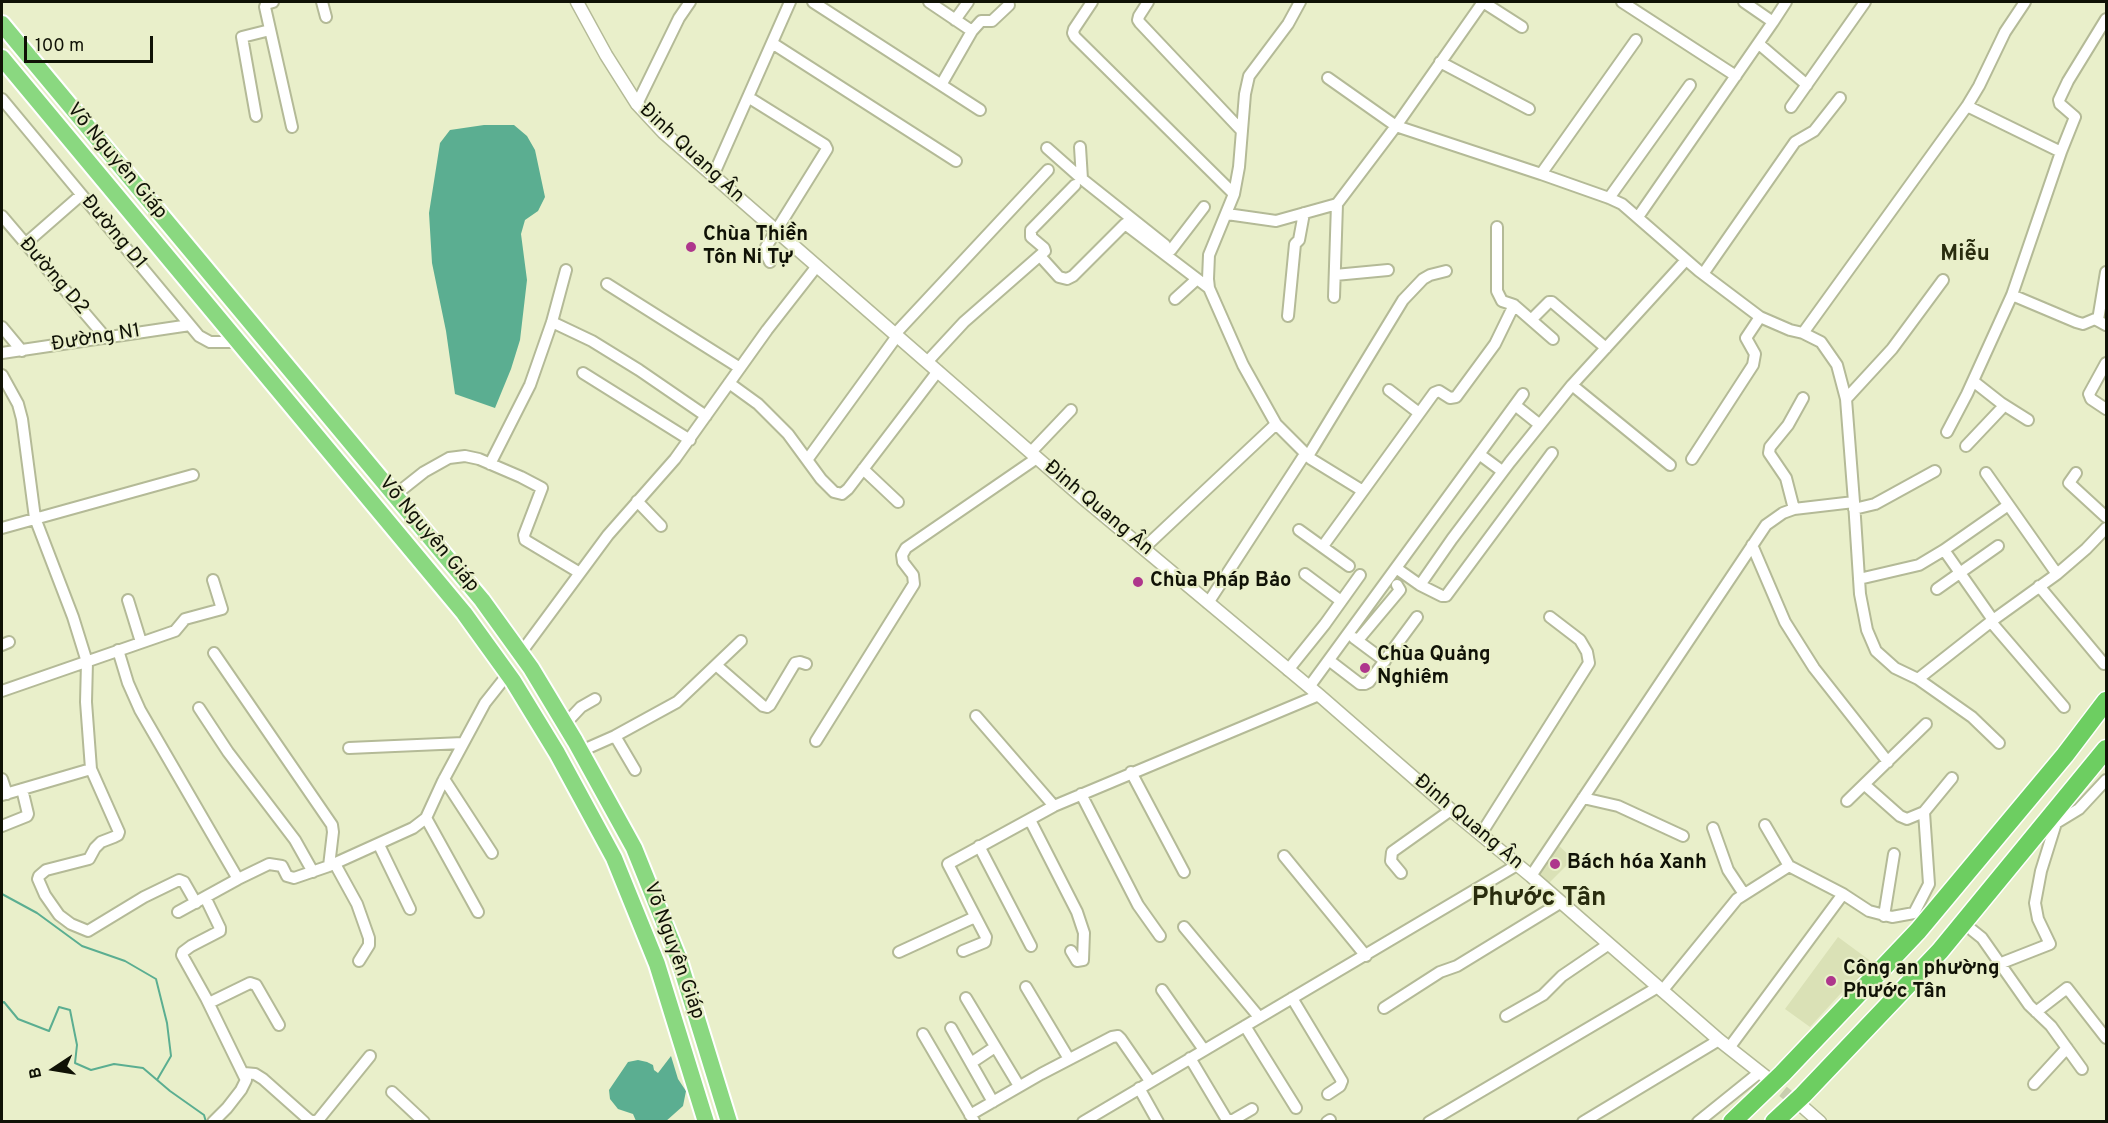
<!DOCTYPE html>
<html>
<head>
<meta charset="utf-8">
<style>
	body { margin:0 }
	#map { position:relative; width:2108px; height:1123px; overflow:hidden; background:#e9efca; font-family:Overpass,sans-serif }
	canvas { display:block }
	.frame { position:absolute; inset:0; border:3px solid #101206; pointer-events:none }
	.north { position:absolute; left:24px; top:1039px; width:60px; height:60px; -webkit-text-stroke:4px #e9efca; paint-order:stroke; rotate:258deg; font-size:16px; font-weight:700; line-height:24px; text-align:center; color:#101206 }
	.north::after { content:''; display:block; margin:auto; width:21px; height:27px; background:#101206; clip-path:polygon(50% 0,100% 100%,50% 72%,0 100%) }
	.scale { position:absolute; left:24px; top:36px; width:129px; height:27px; box-sizing:border-box; border:3px solid #101206; border-top:0; padding-left:8px; font-size:18px; line-height:21px; white-space:nowrap; color:#101206; -webkit-text-stroke:4px #e9efca; paint-order:stroke }
</style>
</head>
<body>
<div id="map">
<canvas width="2108" height="1123"></canvas>
<div class="frame"></div>
<div class="north">B</div>
<div class="scale">100 m</div>
</div>
<script>
const ctx = document.querySelector('canvas').getContext('2d');
ctx.lineJoin = 'round';
function fillPath(path, color) { ctx.fillStyle = color; ctx.fill(path, 'evenodd'); }
const shape = rows => new Path2D(rows.map(r => 'M' + r).join(''));
function strokePath(path, color, width, dash) { ctx.strokeStyle = color; ctx.lineWidth = width; ctx.lineCap = dash ? 'butt' : 'round'; ctx.setLineDash(dash || []); ctx.stroke(path); }
function write(font, color, halo, rows, align = 'center') {
  ctx.font = font + ' Overpass,sans-serif'; ctx.lineWidth = 4.5; ctx.setLineDash([]); ctx.textBaseline = 'middle'; ctx.strokeStyle = halo; ctx.fillStyle = color; for (const [text, x, y, turn = 0] of rows) {
    ctx.save(); ctx.translate(x, y); ctx.rotate((+turn || 0) * Math.PI / 180); ctx.textAlign = isNaN(turn) ? turn : align; if (halo) ctx.strokeText(text, 0, 0); ctx.fillText(text, 0, 0); ctx.restore();
  }
}
fillPath(shape([
	[1556,843,1573,859,1548,884,1536,874],
	[1838,937,1876,965,1843,991,1810,1027,1785,1009]
]), '#dae1b6');
fillPath(shape([
	[484,125,514,125,527,136,535,150,545,197,538,211,525,220,521,234,527,280,520,340,511,369,495,408,455,394,446,331,432,263,429,213,440,143,450,130],
	[671,1056,678,1079,686,1091,683,1106,665,1122,636,1121,633,1114,618,1109,610,1099,609,1090,628,1062,638,1060,647,1062,653,1065,654,1070,658,1073]
]), '#5bae91');
strokePath(shape([
	[2,894,37,913,82,946,125,961,156,979,167,1023,171,1056,157,1080],
	[2,1003,4,1002,18,1019,49,1031,59,1007,70,1010,77,1045,75,1063,91,1070,114,1064,143,1068,170,1091,204,1115,206,1122]
]), '#5bae91', 2);
strokePath(shape([
	[1769,1080,1800,1105]
]), '#c8cead', 12, [12, 6]);
const minor = shape([
	[273,2,266,4,265,7,292,127],
	[322,2,326,17],
	[813,2,980,110],
	[929,2,972,31],
	[1092,2,1074,29,1073,33,1075,37,1234,194],
	[1148,2,1139,16,1138,20,1140,23,1242,131],
	[1300,2,1288,24,1249,76,1245,94,1239,167,1234,194,1209,255,1208,279,1209,288,1243,365,1276,424,1311,459,1363,491,1434,393,1439,391,1450,398,1456,397,1495,344,1514,305,1553,339],
	[1622,2,1736,76],
	[955,20,968,2],
	[1773,22,1786,2],
	[772,43,956,161],
	[1759,44,1807,85],
	[1440,62,1529,109],
	[1328,78,1396,126,1541,174,1636,40],
	[941,85,972,31,981,21,992,21,1009,5],
	[748,97,825,145,827,149,766,247,766,254,770,262],
	[2,99,199,336,210,342,238,342],
	[637,104,679,18,690,2],
	[1967,106,2061,152,2075,117,2060,104,2059,100,2068,81,2106,19],
	[1791,107,1865,2],
	[256,116,242,37,270,30],
	[1080,147,1082,179,1165,245],
	[1047,148,1082,179],
	[713,176,790,2],
	[1609,198,1690,85],
	[1227,214,1276,221,1337,204,1396,126,1483,2,1522,27],
	[2,216,106,338],
	[1638,217,1773,22,1744,2],
	[1497,227,1497,291,1502,301,1514,305],
	[25,244,81,195],
	[1171,250,1204,207],
	[1040,256,1059,277,1067,279,1073,276,1125,224,1209,288],
	[1703,274,1795,142,1814,131,1840,98],
	[1335,275,1388,270],
	[607,284,740,368],
	[2012,295,2076,322,2083,324,2095,319,2106,325],
	[1334,297,1337,204],
	[1175,299,1197,279],
	[1288,316,1295,244,1299,240,1304,213],
	[1532,319,1549,302,1552,302,1606,348],
	[2098,320,2106,272],
	[552,322,592,341,639,370,706,416],
	[2,327,22,351],
	[1803,333,1967,106,1979,86,2005,32,2025,2],
	[895,334,1048,170],
	[2,353,190,325],
	[927,362,964,322,1045,251,1044,248,1031,237,1031,230,1075,185],
	[2106,363,2089,394,2091,399,2106,409],
	[583,373,690,440],
	[2,375,18,404,22,419,35,518,73,617,87,662,86,702,91,769,119,832,118,835,114,837,101,842,95,848,89,859,46,870,39,876,38,879,45,895,59,915,71,924,88,931,144,897,179,880,184,882,196,903],
	[729,383,758,404,788,434,821,479,834,492,842,494,848,489,938,371],
	[1572,385,1670,465],
	[1389,390,1419,413],
	[1846,399,1892,349,1943,280],
	[2001,403,2028,420],
	[1515,405,1540,425],
	[1947,432,1967,394,2012,295,2061,152],
	[1966,446,2001,409,2002,406,2001,403,1973,381],
	[1031,452,1071,410],
	[1479,454,1502,471],
	[1308,456,1403,300,1423,279,1430,275,1446,271],
	[1692,459,1753,365,1755,354,1746,338,1760,317],
	[807,460,897,336],
	[490,464,530,385,552,322,566,270],
	[863,469,898,502],
	[1986,473,2057,574],
	[2076,473,2069,483,2106,517],
	[395,495,424,472,449,458,465,456,479,459,521,477,542,488,524,535,525,540,580,573],
	[637,501,661,526],
	[1854,502,1860,594,1867,630,1876,651,1895,668,1918,679,1972,717,1999,743],
	[1794,509,1786,478,1769,453,1770,447,1788,425,1803,398],
	[1854,509,1875,504,1935,471],
	[2,528,193,475],
	[1299,530,1349,566],
	[1752,545,1785,622,1814,668,1888,762],
	[1323,546,1363,491],
	[1144,548,1276,424],
	[1944,550,1993,620],
	[1396,568,1420,585,1442,596,1446,596,1552,453],
	[1305,574,1341,601],
	[1859,579,1919,565,1944,550,2007,506],
	[1420,585,1452,539,1510,462,1572,385,1686,260],
	[2039,586,2104,664],
	[1937,589,1998,546],
	[128,600,141,642],
	[1208,603,1305,454],
	[1991,622,2064,707],
	[1354,638,1385,661],
	[1358,640,1400,590,1397,585],
	[2,645,9,642],
	[118,650,128,683,140,710,238,879],
	[214,653,332,825,333,832,329,866],
	[520,654,608,535,675,459,767,330,817,266],
	[1330,661,1360,684,1365,684,1369,682,1417,617],
	[716,665,763,706,767,707,770,705,795,663,800,662,806,664],
	[1288,670,1325,624,1360,575],
	[1918,679,1993,620,2057,574,2086,549,2106,528],
	[1309,687,1523,394],
	[2,691,175,631,185,619,222,609,213,580],
	[199,708,228,752,295,840,313,872],
	[976,716,1054,806],
	[565,724,581,707,595,699],
	[615,736,635,770],
	[816,741,914,584,913,575,903,562,902,555,906,548,1037,458],
	[349,748,463,743],
	[581,751,615,736,677,702,741,641],
	[1131,772,1184,872],
	[2,779,7,794],
	[444,779,492,853],
	[1865,785,1900,816,1907,819,1924,812,1952,778],
	[1081,794,1138,905,1160,936],
	[2,795,91,769],
	[1583,798,1618,806,1683,836],
	[1847,801,1926,724],
	[426,818,478,912],
	[1030,820,1077,912,1084,933,1083,960,1077,961,1071,951],
	[1765,825,1789,866,1843,894,1869,911,1892,917,1914,913,1929,884,1924,812],
	[2,826,27,816,28,814,22,789],
	[1713,828,1728,870,1744,894],
	[1481,834,1589,663,1587,652,1580,640,1550,617],
	[379,845,410,909],
	[979,846,1031,946],
	[1284,856,1366,956],
	[335,864,357,904,369,938,369,945,359,961],
	[1401,873,1391,861,1392,852,1451,810],
	[1531,876,1766,525,1783,513,1794,509,1854,502,1846,399,1837,365,1821,342,1803,333,1790,330,1760,317,1699,271,1622,204,1609,198,1541,174],
	[206,899,220,928,220,931,191,946,183,952,182,955,206,998,246,1080,241,1090,227,1108,213,1122],
	[178,912,238,879,269,864,282,866,287,876,294,878,329,866,413,828,426,818,443,781,485,703,508,674],
	[1884,916,1894,854],
	[1184,927,1259,1017],
	[1972,930,1982,938,2029,1005,2051,1026,2082,1069],
	[963,951,985,942,986,937,948,864,1054,806,1319,695],
	[899,952,975,917],
	[1999,964,2050,944,2038,919,2035,903,2041,871,2056,823,2079,809,2106,780],
	[1026,987,1069,1059],
	[1162,990,1204,1050],
	[1662,991,1737,899,1789,866],
	[966,998,1019,1086],
	[1292,998,1342,1081,1340,1086,1328,1094],
	[209,1003,250,983,256,985,279,1025],
	[1384,1008,1440,972,1457,966,1560,903],
	[2036,1012,2067,988,2106,1038],
	[1506,1016,1543,995,1562,976,1609,944],
	[1245,1026,1296,1108],
	[951,1028,993,1102],
	[923,1034,974,1121],
	[1729,1048,1843,894],
	[1190,1058,1227,1120,1233,1120,1252,1109],
	[971,1063,995,1047],
	[244,1073,255,1074,263,1079,308,1119,313,1122],
	[2034,1084,2067,1048],
	[1139,1088,1158,1122],
	[392,1092,424,1122],
	[970,1115,1041,1074,1112,1037,1118,1036,1121,1039,1150,1081],
	[314,1122,319,1119,370,1056],
	[1083,1122,1517,865],
	[1327,1122,1330,1120],
	[1429,1122,1658,987],
	[1583,1122,1719,1040],
	[1698,1122,1760,1072]
]);
const tertiary = shape([
	[577,2,606,55,637,104,663,132,1083,498,1319,695,1451,810,1531,876,1719,1040,1766,1077],
	[1803,1107,1820,1122]
]);
const trunk = shape([
	[2,24,482,600,531,668,575,741,634,848,678,957,729,1122],
	[2,58,464,613,513,681,557,753,614,858,657,964,706,1122]
]);
const motorway = shape([
	[1732,1122,1782,1074,1918,931,2065,755,2106,701],
	[1774,1122,1803,1095,1940,951,2106,749]
]);
strokePath(minor, '#b4ba97', 14);
strokePath(tertiary, '#b4ba97', 15);
strokePath(trunk, '#fff', 20);
strokePath(motorway, '#fff', 21);
strokePath(minor, '#fff', 10);
strokePath(tertiary, '#fff', 12);
strokePath(trunk, '#8ad880', 16);
strokePath(motorway, '#6dce61', 18);
for (const [x, y, r, color] of [
	[691,247,6,"#ae368c"],
	[1138,582,6,"#ae368c"],
	[1365,668,6,"#ae368c"],
	[1555,864,6,"#ae368c"],
	[1831,981,6,"#ae368c"]
]) { const dot = new Path2D(); dot.arc(x, y, r, 0, 2 * Math.PI); ctx.fillStyle = color; ctx.fill(dot); strokePath(dot, '#e9efca', 2); }
write('20px', '#101206', '#e9efca', [
	["Đinh Quang Ân",691,154,43],
	["Võ Nguyên Giáp",116,162,50],
	["Đường D1",113,233,50],
	["Đường D2",53,277,49],
	["Đường N1",96,339,-9],
	["Đinh Quang Ân",1098,509,40],
	["Võ Nguyên Giáp",428,535,50],
	["Đinh Quang Ân",1468,823,40],
	["Võ Nguyên Giáp",673,951,70]
]);
write('bold 20px', '#101206', '#e9efca', [
	["Chùa Thiền",703,236],
	["Tôn Ni Tự",703,259],
	["Chùa Pháp Bảo",1150,582],
	["Chùa Quảng",1377,656],
	["Nghiêm",1377,679],
	["Bách hóa Xanh",1567,864],
	["Công an phường",1843,970],
	["Phước Tân",1843,993]
], 'left');
write('bold 22px', '#292c0e', '#e9efca', [
	["Miễu",1965,256]
]);
write('bold 26px', '#292c0e', '#e9efca', [
	["Phước Tân",1539,900]
]);
</script>
</body>
</html>
